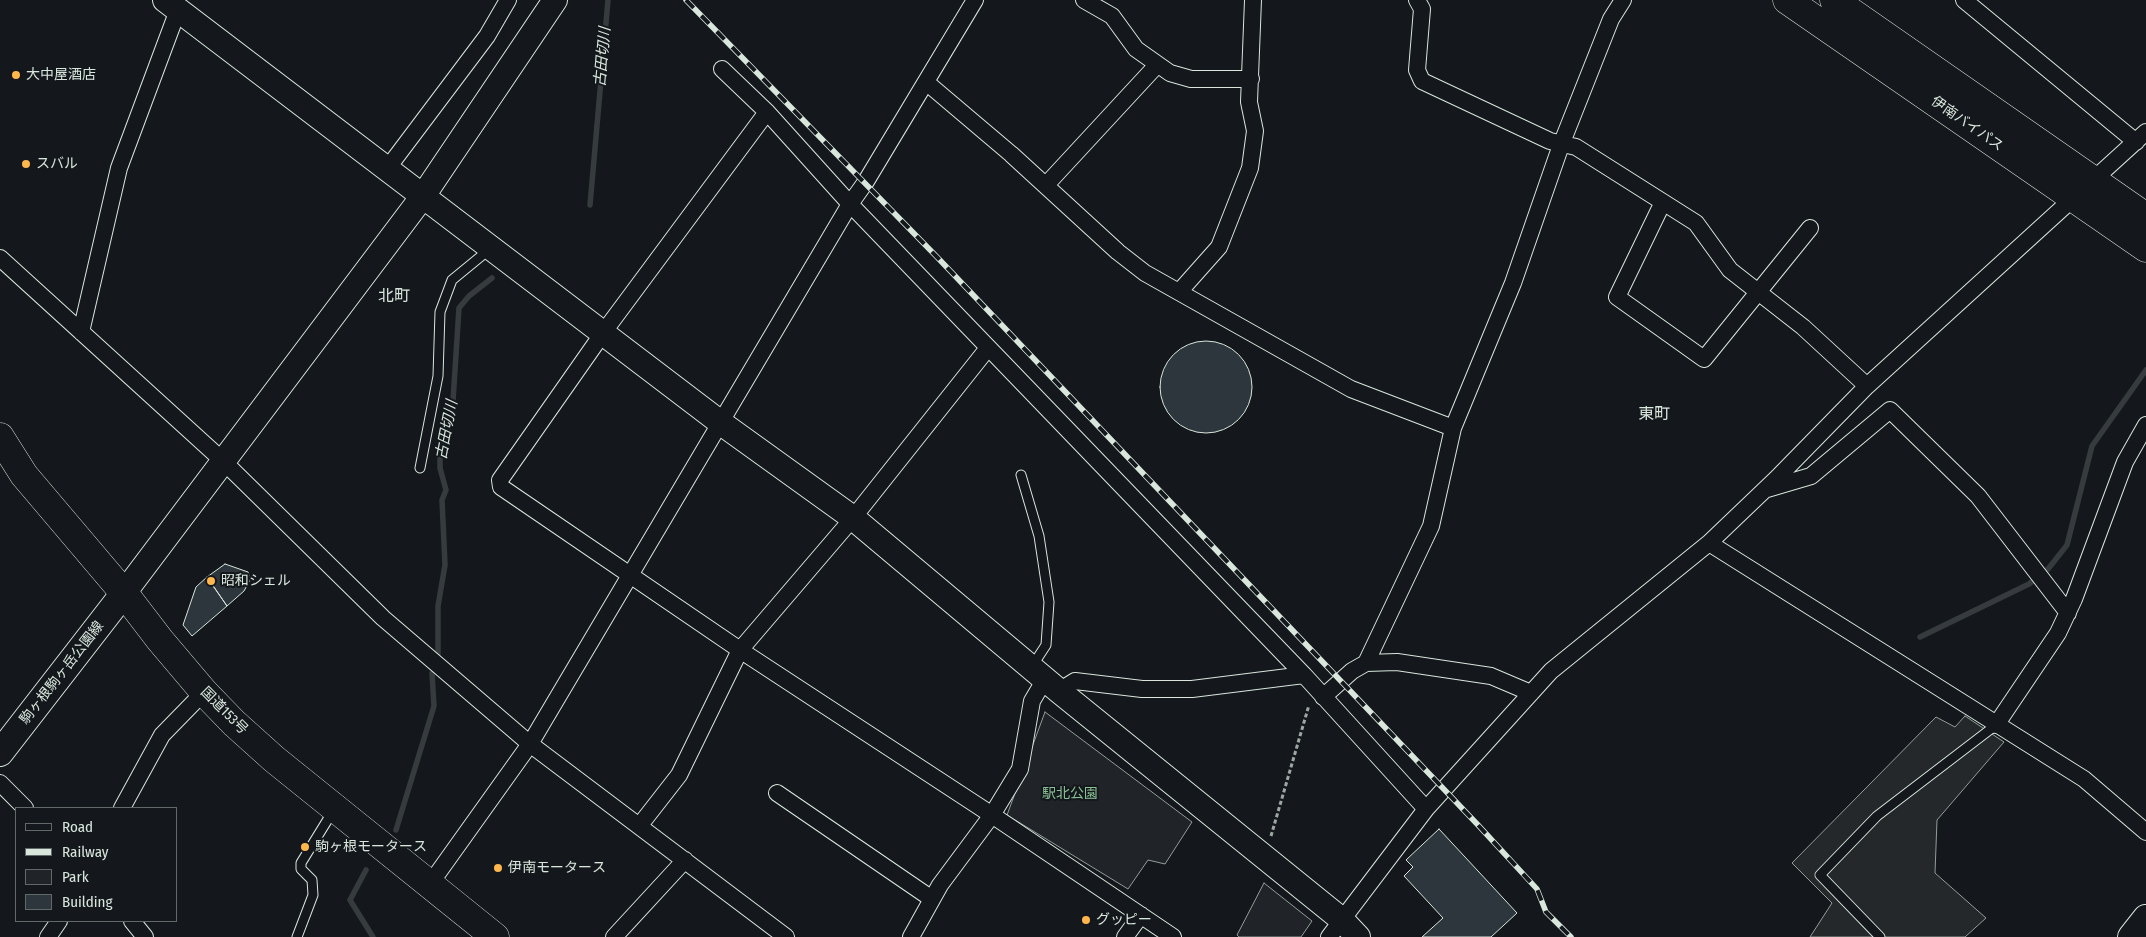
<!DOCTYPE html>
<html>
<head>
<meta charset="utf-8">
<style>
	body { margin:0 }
	#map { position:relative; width:2146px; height:937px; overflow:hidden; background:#14181c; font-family:"Fira Sans Condensed",sans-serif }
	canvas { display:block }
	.legend { position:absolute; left:15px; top:807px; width:162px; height:115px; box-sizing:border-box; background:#14181c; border:1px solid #626a69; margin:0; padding:6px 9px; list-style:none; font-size:15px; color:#d8e6dc }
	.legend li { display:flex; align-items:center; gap:10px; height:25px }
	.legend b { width:25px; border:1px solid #626a69 }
</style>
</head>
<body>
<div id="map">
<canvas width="2146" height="937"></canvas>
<ul class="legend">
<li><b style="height:6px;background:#14181c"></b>Road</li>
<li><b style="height:6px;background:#d8e6dc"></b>Railway</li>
<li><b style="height:14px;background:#202428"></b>Park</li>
<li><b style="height:14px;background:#2c363c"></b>Building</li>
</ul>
</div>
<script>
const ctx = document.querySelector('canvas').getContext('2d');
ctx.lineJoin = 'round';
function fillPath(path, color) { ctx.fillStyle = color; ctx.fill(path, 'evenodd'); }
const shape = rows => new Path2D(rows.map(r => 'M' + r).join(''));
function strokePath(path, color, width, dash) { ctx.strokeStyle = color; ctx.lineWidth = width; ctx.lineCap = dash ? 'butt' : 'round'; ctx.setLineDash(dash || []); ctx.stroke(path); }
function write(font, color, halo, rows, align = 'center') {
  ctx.font = font + ' "Fira Sans Condensed","Noto Sans JP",sans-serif'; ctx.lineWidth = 4; ctx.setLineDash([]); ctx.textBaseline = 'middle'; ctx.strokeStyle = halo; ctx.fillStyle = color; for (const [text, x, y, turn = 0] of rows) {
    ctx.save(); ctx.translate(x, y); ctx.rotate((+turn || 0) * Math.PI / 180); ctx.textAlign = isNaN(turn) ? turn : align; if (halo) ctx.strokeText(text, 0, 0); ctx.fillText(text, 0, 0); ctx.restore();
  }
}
const green = shape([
	[1045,712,1192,822,1165,864,1148,860,1128,889,1007,815,1045,712],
	[1264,883,1312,921,1301,937,1239,937,1237,935,1264,883]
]);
fillPath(green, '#202428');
strokePath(green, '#939e99', 1);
const parking = shape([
	[1965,716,2004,742,1937,820,1935,873,1986,918,1965,937,1810,937,1832,903,1792,863,1936,717,1955,727,1965,716]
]);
fillPath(parking, '#24282b');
strokePath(parking, '#939e99', 1);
strokePath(shape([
	[590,205,608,0],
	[1920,637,2029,584,2048,569,2067,545,2092,446,2146,370],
	[438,654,438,606,445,565,442,500,446,490,440,468,440,454,452,416,459,308,469,296,492,278],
	[396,830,434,706,432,673],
	[366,870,350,900,373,937]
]), '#363b3e', 5.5);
const building = shape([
	'1160 387a46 46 0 1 1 92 0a46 46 0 1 1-92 0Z',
	[225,564,248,572,250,580,244,591,227,606,207,577,225,564],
	[207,577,227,606,192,636,183,625,196,587,207,577],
	[1439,829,1517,913,1491,937,1422,937,1443,918,1404,876,1413,867,1406,860,1439,829]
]);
fillPath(building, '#2c363c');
strokePath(building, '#d8e6dc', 1);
const lane = shape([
	[420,468,438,376,440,312,452,280,491,248],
	[1021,475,1039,536,1049,602,1046,645,1031,668],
	[297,937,313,895,312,880,301,869,301,863,333,811],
	[1880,937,1820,875,1877,816,1996,725]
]);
const street = shape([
	[1084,0,1112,16,1136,49,1170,73,1191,79,1251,79],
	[1417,0,1422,9,1417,70,1422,81,1550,141,1576,147,1696,223,1730,270,1803,327,1867,386],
	[1964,0,2136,142],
	[722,69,767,112],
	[926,82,1011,154,1118,252,1145,273,1351,389,1453,428],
	[387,169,487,36,508,0],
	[1046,185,1157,65],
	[1663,202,1617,297,1704,359,1810,228],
	[0,258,222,460,383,618,530,744,786,937],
	[1179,292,1219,247,1250,168,1255,131,1249,102,1253,0],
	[81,332,119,168,178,10],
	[1767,489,1811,476,1890,410,1978,496,2068,613],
	[1709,543,2084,779,2146,832],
	[1366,663,1431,526,1453,428,1513,283,1561,145,1611,19,1623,0],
	[1059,691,1075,681,1142,689,1192,689,1304,675],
	[1323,697,1352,671,1366,663,1397,662,1491,676,1531,693],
	[1996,725,2058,633,2074,599,2125,462,2146,425],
	[0,783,25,808],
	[777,793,932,899],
	[122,808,162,735,204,692],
	[640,825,679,775,740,650,853,518,988,348],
	[430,884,530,744,850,204,865,183,975,0],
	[132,921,145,937],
	[48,937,59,921],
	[614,937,685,860],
	[911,937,940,885,992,815,1020,769,1032,701,1045,679],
	[1125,937,1141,915],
	[1173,937,992,815,740,650,501,487,500,480,603,333,767,112,850,204,1304,675,1426,809],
	[1329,937,1426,809,1551,671,1709,543,1776,479,1867,386,2146,132]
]);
const secondary = shape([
	[165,0,721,423,853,518,1059,691,1341,919,1358,937],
	[124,593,423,196,555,0]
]);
const primary = shape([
	[0,753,124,593],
	[2131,937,2146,918]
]);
const highway = shape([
	[1787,0,2146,248],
	[1834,0,2146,217],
	[0,437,24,475,124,593,160,640,204,692,234,723,274,759,495,937]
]);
strokePath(lane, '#d8e6dc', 11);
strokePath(street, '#d8e6dc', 18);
strokePath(secondary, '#d8e6dc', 26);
strokePath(primary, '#d8e6dc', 28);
strokePath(highway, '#d8e6dc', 29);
strokePath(shape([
	[1271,836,1309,705]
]), '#9da8a2', 3, [4, 2.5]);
strokePath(lane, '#14181c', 9);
strokePath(street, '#14181c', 16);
strokePath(secondary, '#14181c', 24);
strokePath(primary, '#14181c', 26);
strokePath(highway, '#14181c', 28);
const rail = shape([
	[686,0,937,257,1478,825,1537,889,1546,912,1571,937]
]);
strokePath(rail, '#d8e6dc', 5.5);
strokePath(rail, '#14181c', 4, [11]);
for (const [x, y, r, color] of [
	[16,75,5,"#ffb74d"],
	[26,164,5,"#ffb74d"],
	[211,581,5,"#ffb74d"],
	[305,847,5,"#ffb74d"],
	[498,868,5,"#ffb74d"],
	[1086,920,5,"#ffb74d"]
]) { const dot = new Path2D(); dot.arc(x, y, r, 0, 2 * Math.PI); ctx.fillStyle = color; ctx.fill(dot); strokePath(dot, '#14181c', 2); }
write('14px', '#d8e6dc', '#14181c', [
	["大中屋酒店",26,75],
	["スバル",36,164],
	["昭和シェル",221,581],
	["駒ヶ根モータース",315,847],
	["伊南モータース",508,868],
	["グッピー",1096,920]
], 'left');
write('14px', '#d8e6dc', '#14181c', [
	["伊南バイパス",1967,124,35],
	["駒ヶ根駒ヶ岳公園線",62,673,-52],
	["国道153号",224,711,45]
]);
write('14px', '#8ac095', '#14181c', [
	["駅北公園",1070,794]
]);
write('italic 15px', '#d8e6dc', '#14181c', [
	["古田切川",603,57,-85],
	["古田切川",447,430,-79]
]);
write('16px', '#d8e6dc', '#14181c', [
	["北町",394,297],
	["東町",1654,415]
]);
</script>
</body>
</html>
